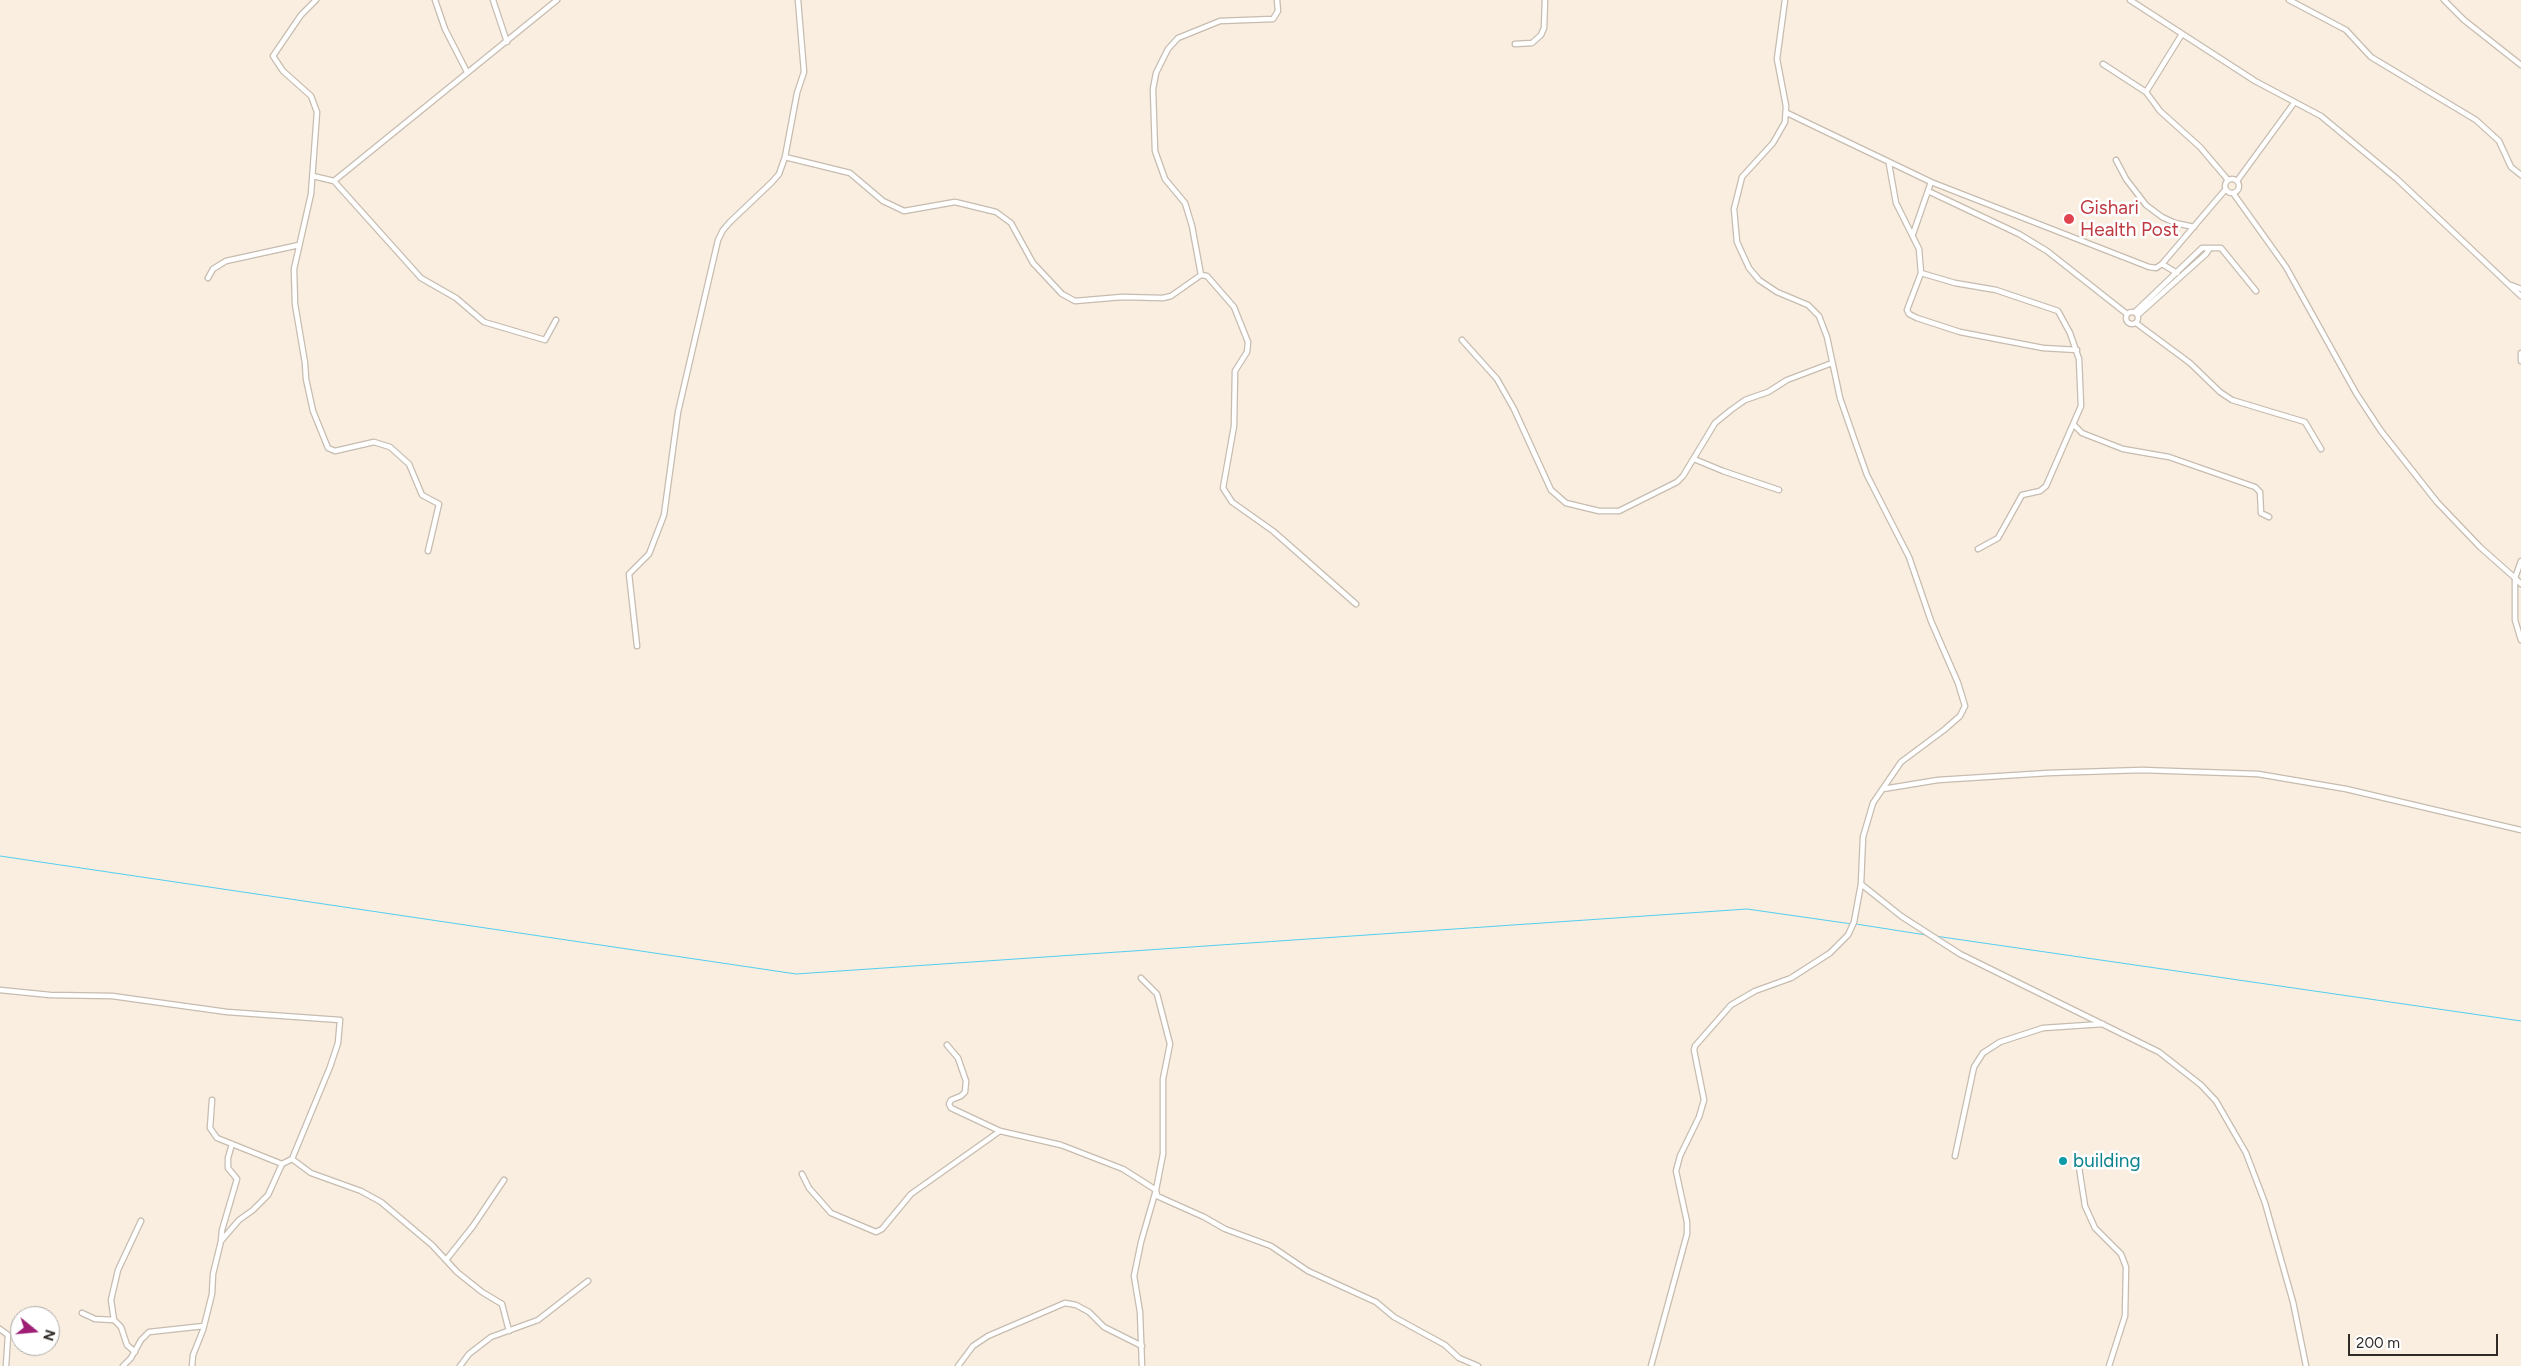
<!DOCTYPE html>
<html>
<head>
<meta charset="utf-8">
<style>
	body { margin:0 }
	#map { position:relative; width:2521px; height:1366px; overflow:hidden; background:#f9eee0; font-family:Figtree,sans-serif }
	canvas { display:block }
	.north { position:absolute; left:10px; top:1306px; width:50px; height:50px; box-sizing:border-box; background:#fff; border:1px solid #acaaa8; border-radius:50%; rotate:107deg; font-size:14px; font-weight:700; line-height:20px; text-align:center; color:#2f2a26 }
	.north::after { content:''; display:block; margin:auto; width:18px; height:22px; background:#9d1e73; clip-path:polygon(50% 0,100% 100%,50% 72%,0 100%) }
	.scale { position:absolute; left:2348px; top:1334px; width:150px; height:22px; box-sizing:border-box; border:2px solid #2f2a26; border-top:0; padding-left:6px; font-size:15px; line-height:18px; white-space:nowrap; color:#2f2a26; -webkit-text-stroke:4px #fff; paint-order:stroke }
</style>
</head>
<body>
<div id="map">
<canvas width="2521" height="1366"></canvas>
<div class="north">N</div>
<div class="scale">200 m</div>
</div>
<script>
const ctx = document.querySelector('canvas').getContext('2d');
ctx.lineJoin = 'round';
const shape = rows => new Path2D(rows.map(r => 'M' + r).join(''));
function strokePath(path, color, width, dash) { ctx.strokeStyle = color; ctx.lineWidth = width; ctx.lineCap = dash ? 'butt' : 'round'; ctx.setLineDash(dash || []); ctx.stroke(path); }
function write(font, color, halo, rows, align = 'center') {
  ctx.font = font + ' Figtree,sans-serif'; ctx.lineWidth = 5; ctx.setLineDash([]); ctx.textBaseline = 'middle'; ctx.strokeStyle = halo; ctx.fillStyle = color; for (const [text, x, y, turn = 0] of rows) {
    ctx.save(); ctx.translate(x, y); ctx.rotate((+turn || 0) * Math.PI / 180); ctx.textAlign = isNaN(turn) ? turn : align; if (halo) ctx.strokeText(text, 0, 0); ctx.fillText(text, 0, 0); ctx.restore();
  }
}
strokePath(shape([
	[0,856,796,974,1747,909,1852,924],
	[1856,924,1926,935],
	[1935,936,2521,1021]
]), '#53ceef', 1);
const street = shape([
	[316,0,301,15,273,56,283,71,311,96,317,112,311,194,294,269,295,304,305,363,306,379,313,411,328,448,335,451,374,442,390,447,409,464,422,495,439,504,428,551],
	[435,0,445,29,467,72],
	[493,0,507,42],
	[2130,0,2255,81,2321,116,2397,179,2521,296],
	[2289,0,2346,30,2371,57,2476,120,2499,141,2511,167,2521,175],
	[2444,0,2464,20,2521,65],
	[1515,44,1532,43,1541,35,1544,28,1545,0],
	[2103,64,2146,92,2160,111,2200,147,2228,180],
	[2146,92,2182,34],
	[1787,113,1931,182,2149,267,2156,268,2162,264,2225,190],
	[785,157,850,173,883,201,904,211,955,202,996,212,1011,223,1033,263,1062,294,1075,301,1122,297,1163,298,1171,296,1201,275,1207,276,1234,307,1248,342,1247,352,1235,371,1234,426,1223,488,1232,502,1273,531,1356,604],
	[2116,160,2126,179,2146,205,2162,217,2175,223,2194,227],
	[1889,164,1896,203,1919,249,1921,273,1955,283,1996,290,2058,311,2070,333,2079,359,2081,406,2046,486,2040,491,2022,495,1998,538,1978,549],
	[313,176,334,181,421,278,456,298,484,322,545,340,556,320],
	'2225 186a7 7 0 1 1 14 0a7 7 0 1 1-14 0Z',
	[334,181,557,0],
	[2237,181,2294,103],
	[1928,191,2019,234,2047,251,2127,314],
	[2233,193,2286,267,2356,393,2381,431,2437,502,2480,547,2515,578,2515,620,2521,640],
	[1913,234,1931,182],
	[2162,264,2177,273],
	[1921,273,1907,310,1909,314,1917,318,1960,332,2043,348,2077,350],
	[1201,275,1192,226,1185,203,1165,179,1155,151,1153,89,1156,73,1168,49,1178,38,1220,21,1273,19,1278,11,1277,0],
	[208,278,213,269,226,261,299,245],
	[2511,285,2521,289],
	'2126 318a6 6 0 1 1 12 0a6 6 0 1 1-12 0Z',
	[2135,312,2202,248,2221,248,2256,291],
	[2138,315,2206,254,2210,248],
	[2136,323,2190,363,2220,392,2232,400,2305,422,2321,449],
	[1462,340,1497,379,1514,409,1551,490,1566,503,1599,511,1619,511,1677,482,1683,476,1715,423,1731,410,1745,400,1768,392,1787,380,1832,363],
	[2521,353,2521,361],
	[2074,425,2082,433,2123,449,2169,457,2255,487,2260,492,2261,513,2269,517],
	[1694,459,1723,471,1779,490],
	[2521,561,2515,578,2521,584],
	[637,646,629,574,649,554,664,515,678,412,718,240,723,230,730,222,772,182,779,174,785,157,797,93,804,72,798,0],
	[1883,789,1938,780,2048,773,2142,770,2258,774,2346,789,2521,830],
	[1861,884,1901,916,1960,954,2159,1052,2201,1085,2216,1101,2246,1153,2265,1203,2293,1302,2306,1366],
	[1141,978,1157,994,1170,1044,1163,1079,1163,1154,1156,1190,1141,1242,1134,1276,1140,1312,1142,1366],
	[0,990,50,995,112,996,227,1012,340,1020,338,1043,330,1067,292,1159],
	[947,1045,958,1058,966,1081,965,1092,961,1096,951,1100,949,1104,951,1108,1000,1131,1061,1145,1123,1169,1156,1190,1157,1196,1204,1217,1225,1229,1271,1246,1308,1271,1376,1302,1394,1317,1445,1345,1459,1358,1478,1366],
	[212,1100,210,1128,217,1138,282,1164,292,1159,311,1173,361,1191,381,1202,432,1245,457,1272,482,1292,502,1304,509,1331],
	[1955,1156,1974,1067,1983,1053,2000,1042,2043,1028,2103,1024],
	[2078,1161,2085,1206,2095,1228,2121,1254,2126,1267,2125,1316,2109,1366],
	[802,1174,809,1188,831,1213,876,1232,882,1229,911,1194,1000,1131],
	[221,1240,222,1230,237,1179,228,1168,228,1158,232,1144],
	[446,1260,473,1226,504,1180],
	[82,1313,95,1319,114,1320,121,1327,127,1345,135,1352],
	[114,1320,111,1300,118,1270,141,1221],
	[0,1329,8,1335,6,1366],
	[123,1366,131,1358,141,1340,149,1332,204,1326],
	[192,1366,193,1355,203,1330,212,1294,213,1274,221,1241,239,1220,253,1210,268,1195,282,1164],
	[460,1366,469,1354,491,1337,538,1320,588,1281],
	[958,1366,973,1346,988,1336,1065,1303,1076,1305,1089,1312,1104,1327,1142,1346],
	[1651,1366,1687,1234,1687,1222,1676,1171,1680,1156,1699,1117,1704,1100,1694,1050,1695,1046,1731,1005,1755,991,1791,978,1830,953,1848,935,1854,922,1861,884,1863,837,1873,803,1901,762,1944,730,1960,716,1965,706,1958,683,1931,621,1909,557,1867,475,1856,444,1840,398,1827,337,1819,316,1808,305,1777,292,1759,280,1749,268,1737,242,1734,209,1742,177,1773,143,1785,122,1786,106,1777,59,1785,0]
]);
strokePath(street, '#c6bcaf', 7);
strokePath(street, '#fff', 4.5);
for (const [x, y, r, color] of [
	[2069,219,6,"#e0444e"],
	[2063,1161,5,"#0f9aa8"]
]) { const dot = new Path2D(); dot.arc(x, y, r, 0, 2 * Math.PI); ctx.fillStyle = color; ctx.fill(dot); strokePath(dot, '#fff', 2); }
write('19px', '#be3a42', '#fff', [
	["Gishari",2080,208],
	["Health Post",2080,230]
], 'left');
write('19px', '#0d838f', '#fff', [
	["building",2073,1161]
], 'left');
</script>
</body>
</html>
